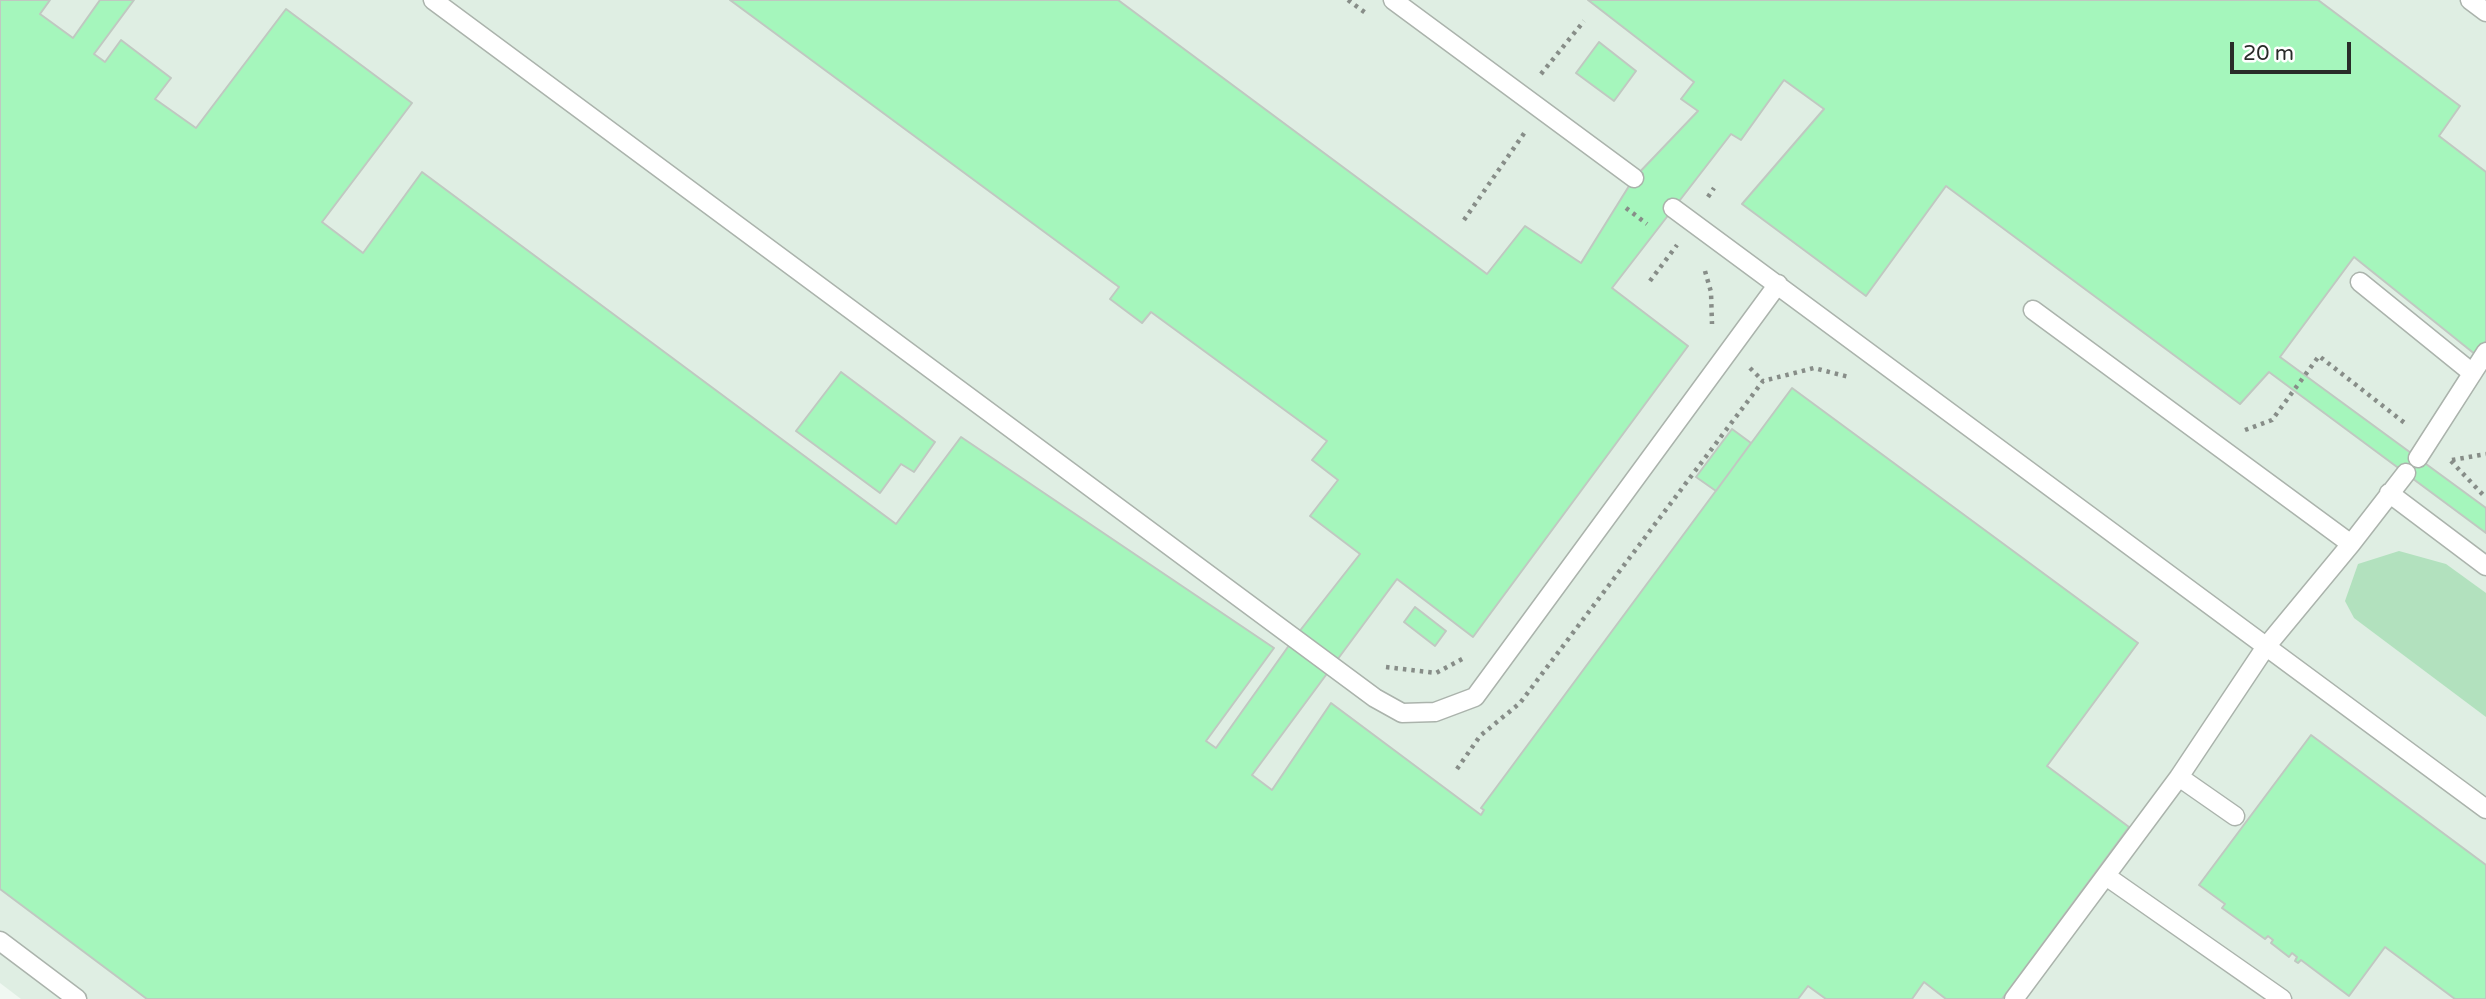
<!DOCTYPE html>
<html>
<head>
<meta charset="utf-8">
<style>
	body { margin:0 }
	#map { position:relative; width:2486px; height:999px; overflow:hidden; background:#f0f8f2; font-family:"Varela Round",sans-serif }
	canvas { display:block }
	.scale { position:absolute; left:2230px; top:42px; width:121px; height:32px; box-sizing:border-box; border:4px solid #292c29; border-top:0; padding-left:9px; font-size:21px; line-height:24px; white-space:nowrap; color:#292c29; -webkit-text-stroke:5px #fff; paint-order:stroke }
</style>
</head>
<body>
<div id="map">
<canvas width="2486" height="999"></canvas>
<div class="scale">20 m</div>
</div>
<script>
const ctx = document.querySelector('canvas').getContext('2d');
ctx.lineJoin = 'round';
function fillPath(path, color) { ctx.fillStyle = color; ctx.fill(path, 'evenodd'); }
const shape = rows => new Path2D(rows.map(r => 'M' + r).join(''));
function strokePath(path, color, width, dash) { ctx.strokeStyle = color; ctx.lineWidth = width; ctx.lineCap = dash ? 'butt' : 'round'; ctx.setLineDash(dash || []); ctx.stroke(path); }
fillPath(shape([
	[0,0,2486,0,2486,999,21,999,0,983]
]), '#dfeee3');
fillPath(shape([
	[2399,551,2446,564,2486,593,2486,717,2354,618,2345,601,2358,564]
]), '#b2e1be');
const building = shape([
	[0,0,50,0,40,14,73,38,100,0,134,0,94,54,105,62,121,40,171,78,155,99,196,128,286,9,412,103,322,222,363,253,422,172,896,524,961,437,1274,648,1206,741,1216,748,1295,637,1360,554,1310,516,1338,480,1312,460,1327,441,1151,312,1142,323,1110,299,1119,287,730,0,1118,0,1487,274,1525,226,1581,263,1634,178,1698,111,1681,99,1694,82,1588,0,2318,0,2460,106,2439,136,2486,172,2486,341,2476,355,2354,257,2280,357,2486,508,2486,533,2269,372,2240,404,1946,186,1866,296,1742,204,1824,109,1784,80,1741,140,1731,134,1612,288,1688,346,1473,637,1397,579,1252,775,1272,790,1331,703,1481,815,1484,810,1481,808,1792,388,2138,643,2047,766,2129,827,2002,999,1946,999,1924,982,1912,999,1826,999,1808,986,1798,999,147,999,0,889,0,0],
	[1599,42,1636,71,1614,101,1576,73,1599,42],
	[841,372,935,442,914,472,901,464,880,493,796,431,841,372],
	[1732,429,1751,443,1716,491,1696,477,1732,429],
	[1415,607,1446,631,1435,646,1404,622,1415,607],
	[2311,735,2486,865,2486,999,2455,999,2385,947,2349,996,2301,960,2298,963,2295,961,2297,957,2292,953,2289,957,2271,943,2273,940,2268,936,2265,939,2222,908,2225,904,2199,885,2311,735]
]);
fillPath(building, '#a5f6bc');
strokePath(building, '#c0c8c1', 2);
const lane = shape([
	[433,0,1375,698,1402,713,1435,712,1475,697,1778,284],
	[1393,0,1634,178],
	[2470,0,2486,12],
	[1673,208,2486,809],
	[2360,282,2471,372],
	[2033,310,2351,544],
	[2418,458,2486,352],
	[2389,493,2486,566],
	[2179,777,2235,816],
	[2106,876,2282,999],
	[0,941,77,999],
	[2014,999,2179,777,2265,648,2351,544,2406,473]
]);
strokePath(lane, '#abb3ac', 21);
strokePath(shape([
	[1348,0,1367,14],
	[1541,74,1584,21],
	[1708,197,1714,188],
	[1626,208,1647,224],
	[1464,220,1525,132],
	[1705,271,1711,292,1712,324],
	[1650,281,1677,245],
	[1750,368,1763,381],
	[2245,430,2272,420,2319,356,2406,424],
	[2452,460,2486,454],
	[2451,461,2486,498],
	[1386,667,1436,673,1464,658],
	[1457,769,1480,736,1520,703,1763,381,1814,368,1849,377]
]), '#878d88', 4.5, [3.5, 5]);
strokePath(lane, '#fff', 18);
</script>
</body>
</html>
